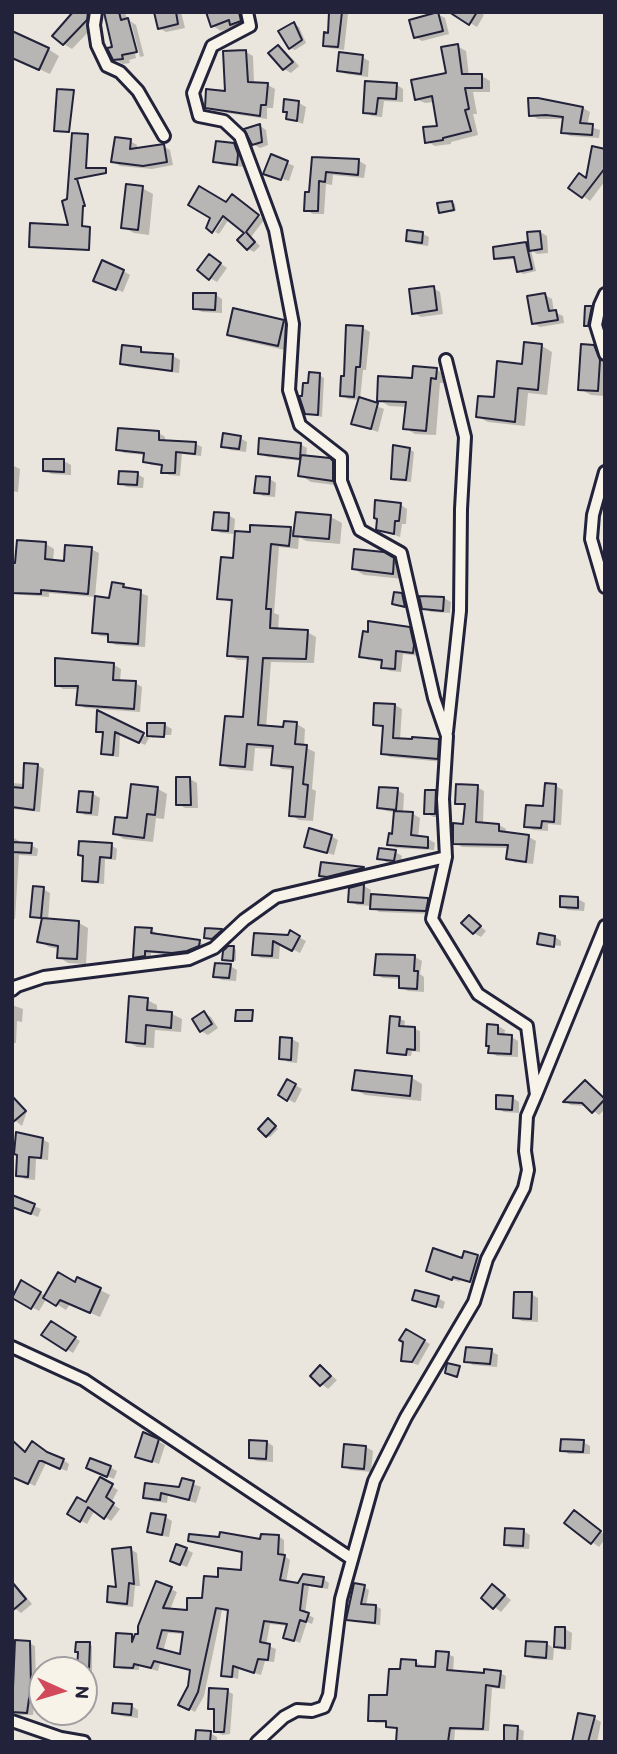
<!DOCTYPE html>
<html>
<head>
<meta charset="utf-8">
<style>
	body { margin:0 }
	#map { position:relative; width:617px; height:1754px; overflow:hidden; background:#eae6de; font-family:Itim,sans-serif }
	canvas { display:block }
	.frame { position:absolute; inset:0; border:14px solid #22223b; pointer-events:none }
	.north { position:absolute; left:28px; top:1656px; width:70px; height:70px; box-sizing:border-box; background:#f7f3e8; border:2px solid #a29fa3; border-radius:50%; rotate:94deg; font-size:19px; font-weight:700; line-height:28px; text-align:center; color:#22223b }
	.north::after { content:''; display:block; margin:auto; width:24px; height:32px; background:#d1495b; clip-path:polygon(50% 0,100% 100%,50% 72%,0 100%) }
</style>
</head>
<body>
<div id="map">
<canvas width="617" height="1754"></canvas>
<div class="frame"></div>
<div class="north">N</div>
</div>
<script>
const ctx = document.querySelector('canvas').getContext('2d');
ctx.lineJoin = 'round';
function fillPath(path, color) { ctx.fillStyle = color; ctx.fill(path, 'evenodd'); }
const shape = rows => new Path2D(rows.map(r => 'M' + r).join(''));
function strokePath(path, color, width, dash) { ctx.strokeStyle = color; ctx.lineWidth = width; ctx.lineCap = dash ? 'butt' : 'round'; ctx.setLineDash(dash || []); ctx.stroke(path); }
fillPath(shape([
	[76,12,98,12,95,25,72,49,64,44],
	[105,12,125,12,127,19,136,25,144,56,140,57,131,23,128,23,136,58,129,60,130,63,123,64,114,59,108,22,104,20],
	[156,12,181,12,185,28,166,32,159,28],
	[208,12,245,12,249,25,241,28,236,26,221,31,213,26],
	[331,12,348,14,344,50,330,48,324,45,330,35],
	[452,12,479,12,484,15,477,27],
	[438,14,445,18,449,34,422,41,415,37],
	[294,24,299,27,306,43,295,50,290,48],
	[457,46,466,51,469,76,482,76,490,81,490,92,473,92,477,114,473,114,478,135,451,142,451,144,435,146,426,141,439,127,434,102,425,103,416,99,448,74],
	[279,47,285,51,299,66,291,73,284,69],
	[48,49,59,56,50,74,12,57],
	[246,52,253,56,254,84,268,85,275,89,273,108,267,108,267,119,214,111,207,107,227,93],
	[362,57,369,61,368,77,346,74,339,70],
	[367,83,397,85,403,89,403,102,384,101,382,117,372,116,365,112],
	[538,99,583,108,590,112,587,126,600,130,599,138,570,136,563,132,564,119,538,119,531,115],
	[286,101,299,103,306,107,303,124,288,118,289,113,284,111],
	[260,126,266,130,268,145,260,148,253,144],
	[130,141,137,145,137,149,163,146,170,150,173,165,152,169,120,166,113,162],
	[234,145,241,149,245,159,244,167,222,165,215,161],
	[605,150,605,181,590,201,571,187,588,180],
	[272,156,294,166,289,181,270,175],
	[314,158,359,161,366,165,364,178,333,175,332,185,326,184,324,214,313,214,306,210,310,194],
	[142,188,153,194,149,235,134,233,123,227],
	[238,200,264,220,251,237,260,246,254,252,248,249,247,233,229,219,219,234,215,232,229,210,226,204],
	[452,202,455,204,456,211,443,213,440,212],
	[540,232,547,236,548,253,537,254,531,250,536,271,523,274,519,271,516,259,500,260,495,258,526,244,530,246],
	[423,234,429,237,428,246,414,244,407,240],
	[216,260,227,268,217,282,210,278],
	[123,271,130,275,123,292,102,284],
	[433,288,440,292,443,314,421,317,414,313],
	[216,295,222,299,222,313,202,312,195,308],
	[545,295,552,299,554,312,563,316,564,323,540,327,533,323],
	[591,308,598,312,593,329,586,325],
	[283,321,294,328,289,351,240,340,229,334],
	[363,328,370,332,366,370,363,370,360,400,384,409,378,432,353,423,360,400,348,399,342,395],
	[542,346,552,352,547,395,528,393,525,426,488,422,478,417],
	[594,347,605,354,605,396,591,395,580,389],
	[141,349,147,354,173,356,180,360,179,373,129,367,122,363],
	[437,370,447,376,446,383,440,383,436,435,415,434,405,428,407,407,389,406,379,400,414,380],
	[319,375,324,378,322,417,306,413,310,385],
	[159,433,165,437,165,442,196,444,202,447,201,456,182,454,180,476,169,475,163,472,163,466,151,465,145,461,146,455,124,453,118,449],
	[240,438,247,442,246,452,230,450,223,446],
	[300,444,307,448,306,457,329,460,341,466,343,486,311,482,300,475,302,461,267,457,260,453],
	[409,449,414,452,411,482,399,481,393,478],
	[64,461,71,465,71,475,52,474,45,470],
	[12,465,20,469,18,492,12,491],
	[137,474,144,478,143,488,127,487,120,483],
	[270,479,276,483,275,497,263,496,256,492],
	[401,505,407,509,406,524,402,524,400,537,378,529],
	[228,515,235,519,234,532,251,534,252,527,291,529,295,532,331,517,342,523,340,544,306,541,299,537,298,549,279,547,274,613,279,615,278,630,307,632,316,637,314,663,271,662,266,728,285,729,285,723,297,724,305,729,304,747,315,752,312,789,316,791,313,821,299,820,291,815,295,770,282,769,273,764,275,749,255,748,253,771,230,769,222,764,244,719,249,660,238,660,229,655,234,603,219,598,234,559,236,534,221,533,214,529],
	[46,544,54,549,53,561,66,563,91,549,99,553,95,597,49,593,49,597,12,594,12,564,17,565],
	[383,554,404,566,404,579,364,575,354,569],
	[123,586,148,596,145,647,116,645,109,641,110,637,100,636,94,632,111,599],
	[444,598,451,602,450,613,431,612,423,608],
	[409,628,416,633,419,656,403,654,401,672,390,671,383,667,384,662,368,660,361,656],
	[114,665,121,669,120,682,135,683,142,687,140,712,85,708,78,704,80,689,63,689,57,685],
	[395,705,402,709,400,740,438,741,445,745,444,762,390,757,383,753,384,728,375,724],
	[99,713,149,738,145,745,120,733,119,757,109,756,103,753,104,735,97,731],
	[149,724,165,725,172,729,171,735,154,735,154,738,150,736,149,738],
	[37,765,44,769,40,812,12,809,12,783,25,784],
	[190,779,197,783,198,808,185,808,178,804],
	[547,785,556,786,563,790,561,825,548,824,548,831,533,830,526,826,545,807],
	[477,787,484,791,483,824,499,825,506,829,505,834,529,837,536,841,533,864,515,862,508,858,510,848,462,847,455,843,465,826,467,807,457,803],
	[158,789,167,794,164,819,156,818,153,842,124,839,115,834],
	[397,790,404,794,403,813,413,814,420,818,418,838,428,839,435,843,434,850,396,848,389,844,393,836,395,812,386,811,379,807],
	[435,792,442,796,441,817,433,817,426,813],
	[93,794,100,798,98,816,85,815,79,811],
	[331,836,338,840,334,855,306,846],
	[12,837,19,841,19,844,31,845,38,849,37,856,19,855,15,919,12,919],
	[111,845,117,849,116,860,105,859,104,884,89,883,83,880,85,857,80,854],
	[395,852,402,856,400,864,386,862,379,858],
	[322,864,363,868,367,871,335,880,328,879,321,875],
	[364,886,371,890,370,896,428,900,434,904,433,914,379,912,372,906,357,905,350,901,351,889],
	[43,889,50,893,48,921,79,923,88,928,86,964,68,963,59,957,59,949,49,947,39,941,43,920,32,916],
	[578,899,585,903,584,911,568,910,561,906],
	[469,917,486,931,481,937,474,933],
	[151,930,157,933,156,935,199,942,205,945,204,949,193,953,179,955,151,953,150,959,140,960,135,957],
	[206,930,221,931,223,932,216,940,209,939,206,937],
	[291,933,306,941,300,953,280,943,279,959,261,958,254,954,255,935,289,937],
	[555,937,561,941,561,946,544,944,544,946,539,944],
	[233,948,236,950,236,961,224,959],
	[415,957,422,961,420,974,424,977,424,992,408,991,401,987,401,979,383,978,376,974],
	[230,966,237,970,236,981,222,980,215,976],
	[147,1000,157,1005,157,1013,172,1014,182,1019,181,1032,155,1030,154,1048,137,1047,127,1041],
	[12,1005,23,1009,22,1022,17,1021,16,1043,12,1043],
	[204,1013,211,1017,218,1028,208,1035,201,1031],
	[400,1019,405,1021,404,1028,415,1029,420,1031,420,1052,412,1051,411,1056,394,1055,389,1052],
	[498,1026,505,1030,504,1036,512,1037,518,1041,518,1057,497,1056,490,1052],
	[292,1039,299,1043,297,1063,288,1062,281,1058],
	[412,1078,422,1084,421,1101,365,1095,354,1089],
	[288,1081,302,1089,295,1103,280,1095],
	[585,1082,605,1099,605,1109,599,1115,587,1106,571,1105,566,1102],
	[12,1097,27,1111,22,1126,12,1118],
	[513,1098,519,1102,519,1113,504,1112,497,1108],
	[271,1122,278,1129,270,1137,267,1136],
	[19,1137,42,1139,49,1143,48,1160,36,1159,35,1180,25,1179,18,1175],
	[13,1197,41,1209,38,1217,17,1208],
	[477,1256,484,1260,477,1284,460,1280,460,1282,435,1274,464,1260],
	[78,1279,110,1295,100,1317,70,1304,66,1310,47,1298,39,1311,14,1297,22,1283,46,1296,76,1284],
	[531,1294,538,1298,538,1322,522,1321,515,1317],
	[438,1298,445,1302,443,1309,414,1299],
	[52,1323,80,1341,73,1353,44,1335],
	[406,1331,430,1344,418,1365,403,1360],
	[491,1351,498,1355,497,1367,473,1365,466,1361],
	[321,1367,337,1380,328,1389,312,1376],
	[12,1440,27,1453,51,1455,63,1460,69,1464,67,1471,46,1463,35,1486,16,1477,12,1461],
	[158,1441,165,1445,159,1464,137,1456],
	[267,1442,273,1446,273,1462,257,1461,250,1457],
	[583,1442,590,1446,590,1454,569,1454,562,1450],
	[366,1447,373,1451,371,1472,350,1470,344,1466],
	[110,1467,117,1471,114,1479,95,1471],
	[101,1480,118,1490,111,1503,120,1509,111,1521,95,1510,87,1524,69,1514,87,1505],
	[183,1480,201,1487,196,1503,168,1495,167,1503,152,1501,145,1497,147,1485,180,1489],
	[581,1516,605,1535,605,1539,599,1547,566,1523],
	[165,1517,172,1521,169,1537,156,1535,149,1531],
	[523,1531,530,1535,529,1549,512,1548,505,1544],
	[278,1536,284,1540,284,1556,290,1560,286,1583,299,1585,323,1579,329,1583,328,1589,309,1586,305,1613,314,1618,312,1624,307,1622,300,1643,285,1637,289,1626,270,1624,266,1645,276,1649,274,1662,265,1661,261,1675,239,1668,238,1679,223,1675,229,1611,222,1610,204,1696,195,1712,180,1704,190,1686,192,1671,160,1663,158,1671,139,1666,139,1670,122,1669,115,1666,132,1635,135,1637,140,1636,171,1589,177,1592,170,1610,188,1612,204,1600,219,1579,242,1572,243,1553,196,1544,190,1540,262,1541],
	[168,1633,184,1634,182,1657,163,1652],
	[130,1549,137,1553,140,1586,135,1586,133,1607,116,1605,109,1602,118,1589],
	[186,1549,193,1553,187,1567,179,1564],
	[12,1580,32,1604,21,1613,12,1606],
	[493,1586,511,1600,501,1612,483,1598],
	[364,1587,369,1590,366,1606,376,1606,381,1609,380,1625,353,1622,348,1619],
	[565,1629,572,1633,571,1650,563,1650,556,1646],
	[29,1643,35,1646,36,1689,33,1715,16,1715,12,1712,12,1655,16,1655],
	[527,1643,547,1644,554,1648,553,1660,533,1659,526,1655],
	[89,1644,92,1646,92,1673,79,1670],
	[448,1654,454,1657,453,1672,485,1675,500,1673,506,1676,505,1689,492,1688,489,1731,455,1730,454,1742,400,1742,398,1730,388,1726,388,1723,376,1723,370,1720,389,1697,402,1671,416,1662,421,1665,421,1668,437,1669],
	[227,1691,233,1694,230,1734,222,1735,216,1731,216,1711,210,1708],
	[132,1706,138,1710,138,1718,121,1716,114,1712],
	[594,1718,601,1722,597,1742,574,1742],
	[517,1728,524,1731,523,1742,505,1742],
	[210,1733,217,1737,217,1742,197,1742]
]), '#0003');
const building = shape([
	[73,12,88,12,87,20,63,45,52,36,73,12],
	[104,12,119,12,121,20,128,18,137,52,122,55,123,59,113,60,107,48,112,47,104,12],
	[154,12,176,12,178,24,158,29,154,12],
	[206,12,239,12,241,21,230,25,229,20,211,27,206,12],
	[329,12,342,12,338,47,323,46,324,32,328,33,329,12],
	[438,12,443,31,414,38,409,20,438,12],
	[449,12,477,12,469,25,449,12],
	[294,22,302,40,289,49,278,31,294,22],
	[12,31,49,48,39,70,12,58,12,31],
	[458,44,462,74,482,74,482,88,465,88,469,109,465,110,471,131,443,138,443,140,425,143,423,127,437,126,432,96,415,100,411,80,446,73,441,47,458,44],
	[278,45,293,62,283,70,268,53,278,45],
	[246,50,248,82,268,83,266,105,261,105,260,116,205,108,206,89,225,91,223,51,246,50],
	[339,52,363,55,361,74,337,71,339,52],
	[365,81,397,83,396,99,378,98,376,114,363,113,365,81],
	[57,89,74,90,69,132,54,131,57,89],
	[528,98,538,98,583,107,580,123,593,124,592,135,561,133,563,117,546,115,529,116,528,98],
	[284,99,299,101,297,121,286,119,287,112,283,112,284,99],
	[260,124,262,142,252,145,244,129,260,124],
	[72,133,88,134,86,168,106,168,106,173,75,179,77,179,85,206,83,206,82,226,90,227,89,250,29,247,30,223,68,225,62,201,67,199,72,133],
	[115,137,131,139,130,149,164,144,167,162,143,166,111,162,115,137],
	[216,141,234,143,238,154,237,165,213,162,216,141],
	[592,146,605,149,605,168,582,198,568,188,579,173,586,178,592,146],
	[271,154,288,161,281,180,263,174,271,154],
	[312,157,359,159,358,175,326,172,325,182,319,181,318,211,304,211,305,192,309,192,312,157],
	[126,184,143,186,138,230,121,228,126,184],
	[199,186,226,202,232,194,259,215,246,232,255,242,247,250,237,240,244,233,223,216,212,233,206,228,210,218,188,205,199,186],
	[452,201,454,210,439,213,437,203,452,201],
	[407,230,423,232,422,243,406,241,407,230],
	[540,231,542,249,529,251,527,232,540,231],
	[526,242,532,269,517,272,514,257,494,259,493,247,526,242],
	[209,254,221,263,209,280,197,270,209,254],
	[102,260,124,270,116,290,93,281,102,260],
	[434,286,437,310,412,314,409,289,434,286],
	[193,293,216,293,215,310,193,309,193,293],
	[545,293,549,311,556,310,558,320,532,324,527,296,545,293],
	[585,306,592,306,588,326,584,326,585,306],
	[233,308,284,320,278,346,227,335,233,308],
	[346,325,363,326,360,367,356,367,354,397,340,396,341,376,344,376,346,325],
	[524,342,542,344,538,390,518,388,515,422,476,417,478,396,494,397,497,361,522,364,524,342],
	[581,344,594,345,600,360,598,391,578,390,581,344],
	[122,345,141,347,141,352,173,354,172,371,120,364,122,345],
	[413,366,437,368,436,379,431,378,426,431,403,429,406,402,377,401,378,376,412,378,413,366],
	[309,372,320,373,318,415,305,414,299,396,302,396,303,383,308,383,309,372],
	[359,397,378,403,371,429,351,424,359,397],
	[118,428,159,431,159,440,196,442,195,454,176,452,175,473,161,473,162,465,143,462,144,453,116,450,118,428],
	[223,433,241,436,239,449,221,447,223,433],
	[259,438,301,443,300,459,258,454,259,438],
	[393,445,410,448,406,480,391,479,393,445],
	[301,455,330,458,333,461,333,481,298,476,301,455],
	[43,459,64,459,64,472,43,471,43,459],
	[119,471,138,472,137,485,118,484,119,471],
	[256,476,270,477,269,494,254,493,256,476],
	[375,500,401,503,399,521,395,521,394,534,376,530,377,519,374,518,375,500],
	[214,512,229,513,228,531,212,530,214,512],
	[296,512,331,515,329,539,293,536,296,512],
	[250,525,291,527,289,546,271,544,266,609,271,609,270,628,308,630,306,659,263,658,258,725,283,727,284,721,297,722,295,744,307,745,303,784,308,785,305,817,289,816,293,767,271,765,273,746,247,744,245,767,220,765,225,716,243,717,248,657,227,656,232,600,217,599,221,557,233,558,235,531,250,532,250,525],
	[17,540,46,542,45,559,64,561,65,545,92,547,88,594,41,590,41,594,12,593,12,563,15,563,17,540],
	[354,549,384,552,394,558,393,574,352,569,354,549],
	[112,582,124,584,123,587,141,590,138,644,108,642,108,634,92,633,95,596,109,598,112,582],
	[394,592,402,593,405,607,392,604,394,592],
	[419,596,444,597,443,611,422,609,419,596],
	[368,621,410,627,414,645,413,653,396,651,395,669,381,668,382,660,359,657,363,631,368,632,368,621],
	[55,658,114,663,113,680,136,681,134,709,76,705,78,686,55,686,55,658],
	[374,703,395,704,393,738,412,739,412,737,439,739,438,759,381,754,383,726,373,725,374,703],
	[97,710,144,733,139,743,115,732,113,755,101,754,103,732,96,732,97,710],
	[147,723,165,723,164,737,147,736,147,723],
	[24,763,38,764,34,810,12,807,12,787,23,788,24,763],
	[176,777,190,777,191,805,176,805,176,777],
	[545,783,556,784,554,822,542,821,541,828,524,827,526,805,543,806,545,783],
	[131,784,158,787,155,815,147,814,144,838,113,834,115,817,127,818,131,784],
	[456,784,478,785,476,822,499,824,499,831,529,835,526,862,506,859,508,845,453,844,453,823,463,824,465,804,455,804,456,784],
	[379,787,398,788,396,810,377,808,379,787],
	[425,790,436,790,435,814,424,814,425,790],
	[79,791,93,792,91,813,77,812,79,791],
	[394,811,413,812,411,835,428,837,428,848,387,845,389,833,392,834,394,811],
	[309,828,332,835,327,853,304,847,309,828],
	[79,841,112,843,111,858,100,857,98,882,82,881,83,856,78,855,79,841],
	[12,842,32,843,31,853,12,852,12,842],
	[379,848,396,850,394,861,377,859,379,848],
	[321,862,364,867,363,868,327,877,319,876,321,862],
	[364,884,363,903,348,902,349,888,364,884],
	[33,886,44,887,41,918,30,917,33,886],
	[371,894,428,898,428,901,426,911,370,909,371,894],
	[560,896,578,897,578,908,560,907,560,896],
	[469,915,481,926,473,934,461,923,469,915],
	[42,918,79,921,77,959,57,958,58,946,37,942,42,918],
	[135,927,152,928,151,933,200,940,199,946,187,951,172,953,145,951,145,956,133,958,135,927],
	[205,928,222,929,222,930,212,939,204,938,205,928],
	[290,930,300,936,292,951,273,941,272,956,252,955,254,933,288,935,290,930],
	[539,933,555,936,554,947,537,944,539,933],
	[228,946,234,946,233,961,222,960,223,951,228,946],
	[376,954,415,955,414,971,418,971,417,989,399,988,399,976,374,975,376,954],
	[215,963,231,964,229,978,213,977,215,963],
	[129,996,148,998,147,1010,172,1012,171,1028,146,1025,145,1044,126,1042,129,996],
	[236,1010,253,1010,252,1021,235,1021,236,1010],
	[204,1011,212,1024,200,1032,192,1019,204,1011],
	[390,1016,400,1017,399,1026,415,1027,415,1050,407,1049,406,1055,387,1053,390,1016],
	[487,1024,498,1025,498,1034,512,1035,511,1054,488,1053,489,1046,486,1046,487,1024],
	[280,1037,292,1038,291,1060,279,1059,280,1037],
	[355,1070,412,1076,410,1096,352,1090,355,1070],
	[287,1079,296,1084,287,1101,278,1095,287,1079],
	[585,1080,605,1099,592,1113,582,1103,563,1102,585,1080],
	[496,1095,513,1096,512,1110,496,1109,496,1095],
	[12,1096,26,1111,12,1123,12,1096],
	[268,1118,276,1126,266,1137,258,1129,268,1118],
	[16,1132,43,1138,41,1158,29,1157,28,1177,16,1176,17,1155,14,1154,16,1132],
	[12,1195,35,1204,31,1214,12,1207,12,1195],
	[433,1248,462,1258,464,1251,478,1255,470,1282,453,1277,452,1280,426,1271,433,1248],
	[58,1272,75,1282,77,1277,101,1288,90,1313,60,1300,56,1306,43,1298,58,1272],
	[21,1280,41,1292,31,1309,12,1298,21,1280],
	[415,1290,439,1296,436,1307,412,1300,415,1290],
	[514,1292,532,1292,531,1319,513,1318,514,1292],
	[51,1321,76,1337,66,1351,41,1335,51,1321],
	[406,1329,425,1340,412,1362,401,1361,403,1342,399,1340,406,1329],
	[466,1347,492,1349,490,1364,464,1362,466,1347],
	[447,1363,460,1366,457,1377,445,1373,447,1363],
	[320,1365,331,1376,320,1386,310,1376,320,1365],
	[143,1432,159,1439,152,1462,135,1457,143,1432],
	[561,1439,584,1440,583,1452,560,1451,561,1439],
	[12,1440,25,1452,32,1441,47,1452,64,1459,60,1469,42,1461,39,1461,28,1484,12,1477,12,1440],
	[249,1440,267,1441,266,1459,249,1458,249,1440],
	[344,1444,366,1446,364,1469,342,1467,344,1444],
	[90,1458,111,1466,107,1477,86,1468,90,1458],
	[100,1477,113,1484,106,1497,114,1503,104,1519,88,1507,80,1522,67,1514,77,1497,86,1502,100,1477],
	[182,1478,194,1481,189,1500,161,1493,160,1500,143,1498,145,1483,179,1487,182,1478],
	[574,1510,601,1531,591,1544,564,1523,574,1510],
	[151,1513,166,1515,162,1535,147,1532,151,1513],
	[505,1528,524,1529,523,1546,504,1545,505,1528],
	[220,1532,260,1539,261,1534,279,1535,278,1554,285,1555,280,1580,298,1583,303,1574,324,1577,322,1587,303,1584,300,1610,309,1613,306,1622,300,1620,294,1641,283,1638,287,1624,264,1621,260,1642,270,1644,268,1660,258,1659,254,1673,233,1666,232,1677,221,1676,228,1610,216,1608,198,1692,189,1710,178,1705,188,1686,190,1670,154,1661,151,1668,134,1664,133,1668,114,1667,116,1633,132,1634,132,1642,135,1634,138,1634,138,1626,156,1581,172,1587,163,1608,187,1610,187,1598,202,1598,204,1576,218,1577,218,1568,241,1570,242,1552,188,1541,189,1534,219,1537,220,1532],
	[162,1630,183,1632,180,1654,157,1648,162,1630],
	[176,1544,187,1548,180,1565,170,1561,176,1544],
	[131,1547,134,1584,129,1583,127,1604,107,1602,108,1586,116,1587,112,1549,131,1547],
	[12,1582,26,1599,12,1611,12,1582],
	[354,1583,365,1585,361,1604,376,1605,375,1623,346,1620,354,1583],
	[492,1584,505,1595,493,1609,481,1598,492,1584],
	[555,1627,565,1627,565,1648,554,1647,555,1627],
	[15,1640,30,1641,31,1685,27,1713,12,1712,15,1640],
	[526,1641,547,1642,546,1658,525,1656,526,1641],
	[76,1642,90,1642,89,1670,77,1670,78,1652,75,1652,76,1642],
	[436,1651,449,1652,447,1670,484,1673,484,1669,501,1671,499,1687,486,1685,483,1729,450,1728,448,1742,396,1742,397,1728,386,1727,386,1721,368,1721,369,1695,387,1695,389,1669,400,1669,401,1659,416,1660,416,1666,435,1667,436,1651],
	[209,1688,228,1689,224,1732,214,1732,214,1709,208,1709,209,1688],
	[113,1703,132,1704,131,1715,112,1713,113,1703],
	[578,1713,595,1716,588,1742,572,1742,578,1713],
	[504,1725,518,1726,517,1742,504,1742,504,1725],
	[196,1730,211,1731,210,1742,195,1742,196,1730]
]);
fillPath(building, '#b8b6b5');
strokePath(building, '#22223b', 2);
const street = shape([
	[96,12,94,25,97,45,107,66,120,72,138,91,164,136],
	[247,12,250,26,212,46,193,93,199,116,224,121,240,136,275,230,293,324,289,390,300,425,341,457,341,481,360,530,401,553,434,698,447,736,443,799,446,857,432,919,478,994,527,1026,536,1095,527,1116,525,1151,528,1170,524,1188,487,1259,474,1302,406,1417,374,1481,341,1599,329,1695,324,1707,312,1711,297,1710,284,1717,257,1742],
	[605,294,600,305,596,325,605,354],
	[446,360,465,437,461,509,460,611,447,732],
	[605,472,593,515,591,539,605,587],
	[12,990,17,986,44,977,189,959,214,948,244,920,276,897,446,857],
	[536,1095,605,926],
	[12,1347,84,1380,352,1559],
	[12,1721,61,1738,84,1742]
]);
strokePath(street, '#22223b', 16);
strokePath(street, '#f7f3e8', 10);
</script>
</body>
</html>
